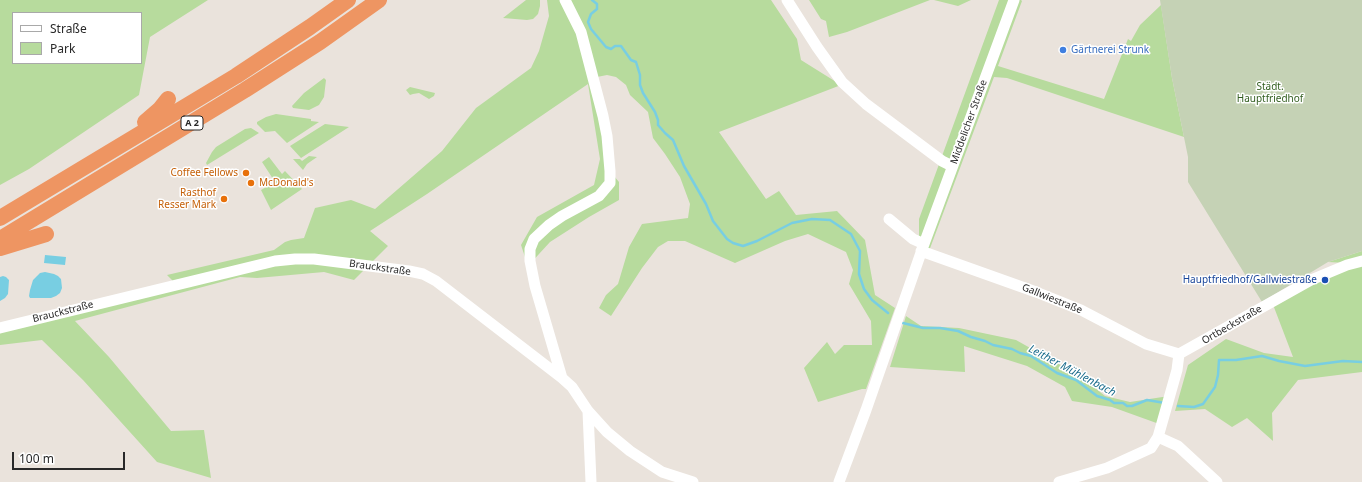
<!DOCTYPE html>
<html>
<head>
<meta charset="utf-8">
<style>
	body { margin:0 }
	#map { position:relative; width:1362px; height:482px; overflow:hidden; background:#eae3dc; font-family:"Noto Sans",sans-serif }
	canvas { display:block }
	.legend { position:absolute; left:12px; top:12px; width:130px; height:52px; box-sizing:border-box; background:#fff; border:1px solid #a9a9a9; margin:0; padding:5px 7px; list-style:none; font-size:12px; color:#292929 }
	.legend li { display:flex; align-items:center; gap:8px; height:20px }
	.legend b { width:20px; border:1px solid #a9a9a9 }
	.scale { position:absolute; left:12px; top:452px; width:113px; height:18px; box-sizing:border-box; border:2px solid #292929; border-top:0; padding-left:5px; font-size:12px; line-height:14px; white-space:nowrap; color:#292929; -webkit-text-stroke:3px #fff; paint-order:stroke }
</style>
</head>
<body>
<div id="map">
<canvas width="1362" height="482"></canvas>
<ul class="legend">
<li><b style="height:5px;background:#fff"></b>Straße</li>
<li><b style="height:11px;background:#b7db9d"></b>Park</li>
</ul>
<div class="scale">100 m</div>
</div>
<script>
const ctx = document.querySelector('canvas').getContext('2d');
ctx.lineJoin = 'round';
function fillPath(path, color) { ctx.fillStyle = color; ctx.fill(path, 'evenodd'); }
const shape = rows => new Path2D(rows.map(r => 'M' + r).join(''));
function strokePath(path, color, width, dash) { ctx.strokeStyle = color; ctx.lineWidth = width; ctx.lineCap = dash ? 'butt' : 'round'; ctx.setLineDash(dash || []); ctx.stroke(path); }
function write(font, color, halo, rows, align = 'center') {
  ctx.font = font + ' "Noto Sans",sans-serif'; ctx.lineWidth = 3; ctx.setLineDash([]); ctx.textBaseline = 'middle'; ctx.strokeStyle = halo; ctx.fillStyle = color; for (const [text, x, y, turn = 0] of rows) {
    ctx.save(); ctx.translate(x, y); ctx.rotate((+turn || 0) * Math.PI / 180); ctx.textAlign = isNaN(turn) ? turn : align; if (halo) ctx.strokeText(text, 0, 0); ctx.fillText(text, 0, 0); ctx.restore();
  }
}
fillPath(shape([
	[0,0,208,0,150,37,139,95,29,169,0,185],
	[13,13,141,13,141,63,13,63],
	[526,0,540,0,540,6,538,14,533,19,527,20,503,18],
	[547,0,771,0,797,39,801,60,841,85,719,132,766,199,779,191,796,215,837,211,865,240,875,295,895,308,866,389,862,389,818,402,804,368,827,342,835,354,844,345,872,345,871,321,849,284,853,270,846,252,808,234,785,241,735,263,685,241,668,241,658,247,642,268,611,316,599,308,606,295,618,284,629,247,642,224,688,218,690,204,680,177,665,154,653,138,648,112,630,95,626,85,616,77,607,75,597,77,614,176,619,182,619,200,589,217,550,242,528,266,521,245,537,217,594,185,600,159,588,84,427,194,370,231,388,246,354,280,324,272,257,278,240,277,75,321,109,357,171,431,204,430,211,478,157,462,83,380,42,340,0,345,0,329,176,284,167,275,274,250,285,242,291,240,304,238,315,208,351,200,375,209,442,151,476,108,531,68,539,51,549,16],
	[809,0,930,0,847,32,829,37,826,21,821,19],
	[934,0,971,0,958,6],
	[999,0,1021,0,1022,1,998,66,1104,99,1128,39,1131,41,1140,25,1161,5,1172,78,1184,137,1007,78,994,77,929,251,919,239,919,219],
	[324,78,326,80,324,97,319,105,309,110,293,108,292,106,304,93],
	[410,87,435,93,434,96,429,99,419,93,413,94,410,95,406,90],
	[276,114,311,119,311,121,319,122,287,143,275,131,265,132,257,124,257,122,266,117],
	[325,124,349,127,301,158,290,146],
	[251,128,259,133,207,165,206,163,212,152,216,147,245,129],
	[309,156,317,157,307,164,303,170,293,159,300,159,302,161],
	[269,157,282,174,285,171,302,189,271,210,261,190,275,182,262,162],
	[1362,251,1362,259,1347,263,1328,262],
	[1362,262,1362,372,1298,380,1272,413,1273,441,1247,418,1232,427,1205,409,1175,411,1188,365,1226,339,1264,353,1293,357,1272,302],
	[906,316,921,326,959,328,1016,340,1080,376,1105,396,1130,402,1169,396,1162,425,1112,407,1072,401,1065,387,1027,366,964,346,965,372,890,367]
]), '#b7db9d');
fillPath(shape([
	[1160,0,1362,0,1362,251,1328,262,1262,302,1188,182,1188,157,1172,78]
]), '#c5d2b5');
fillPath(shape([
	[45,255,66,257,65,265,44,263],
	[45,272,54,274,58,276,61,279,62,288,60,293,56,296,51,298,30,298,29,296,30,290,33,280,40,273],
	[3,276,6,277,9,280,8,294,5,298,0,301,0,277]
]), '#78cee2');
strokePath(shape([
	[592,0,597,4,597,9,591,14,588,22,591,29,606,47,611,49,615,46,621,46,631,60,636,62,640,75,640,85,643,93,655,112,658,120,658,125,665,133,673,140,684,166,706,204,713,221,727,239,733,243,743,246,757,241,792,223,812,219,830,220,851,234,860,251,859,274,864,289,872,300,888,313],
	[903,323,923,328,940,328,958,331,971,337,985,341,993,345,1012,349,1020,353,1031,356,1057,373,1076,380,1097,396,1110,400,1114,403,1123,403,1127,406,1132,406,1147,400,1165,403],
	[1178,406,1194,407,1203,404,1215,387,1218,375,1219,360,1236,360,1262,356,1279,361,1305,366,1343,361,1362,362]
]), '#78cee2', 2.5);
strokePath(shape([
	[787,0,817,47,842,82,866,104,942,161,952,166],
	[889,219,913,239,924,244],
	[921,251,1036,292,1081,310,1146,344,1179,354],
	[0,328,275,261,295,259,314,259,409,271,423,274,436,281,562,378,572,387,588,411,607,432,630,451,662,472,693,482],
	[1179,354,1311,280,1347,265,1362,261],
	[562,378,535,286,530,261,530,249,534,239,549,225,562,216,599,196,610,183,610,171,607,136,603,116,581,32,565,0],
	[588,411,591,482],
	[1158,437,1178,446,1217,482],
	[839,482,866,410,924,244,1014,0],
	[1059,482,1107,468,1151,448,1158,437,1177,370,1179,354]
]), '#fff', 11);
strokePath(shape([
	[145,122,160,109,168,99],
	[0,218,236,76,310,27,348,0],
	[0,239,245,90,320,42,379,0],
	[0,248,46,234]
]), '#ee9562', 16);
for (const [x, y, r, color] of [
	[1063,50,4,"#3f7fe0"],
	[246,173,4,"#e8710a"],
	[251,183,4,"#e8710a"],
	[224,199,4,"#e8710a"],
	[1325,280,4,"#1a4fb4"]
]) { const dot = new Path2D(); dot.arc(x, y, r, 0, 2 * Math.PI); ctx.fillStyle = color; ctx.fill(dot); strokePath(dot, '#fff', 1.5); }
for (const [x, y, w] of [
	[192,123,22]
]) { const box = new Path2D(); box.roundRect(x - w / 2, y - 7, w, 14, 3); ctx.fillStyle = '#fff'; ctx.fill(box); strokePath(box, '#292929', 1); }
write('bold 9px', '#292929', null, [
	["A 2",192,123]
]);
write('10px', '#366cbe', '#fff', [
	["Gärtnerei Strunk",1071,50]
], 'left');
write('10px', '#325e20', '#fff', [
	["Städt.",1270,87],
	["Hauptfriedhof",1270,99]
]);
write('10px', '#292929', '#fff', [
	["Middelicher Straße",969,122,-70],
	["Brauckstraße",380,268,8],
	["Gallwiestraße",1052,299,22],
	["Brauckstraße",63,312,-14],
	["Ortbeckstraße",1232,325,-30]
]);
write('10px', '#c56008', '#fff', [
	["Coffee Fellows",238,173],
	["McDonald's",259,183,"left"],
	["Rasthof",216,193],
	["Resser Mark",216,205]
], 'right');
write('10px', '#164399', '#fff', [
	["Hauptfriedhof/Gallwiestraße",1317,280]
], 'right');
write('italic 11px', '#1a6c8c', '#fff', [
	["Leither Mühlenbach",1072,371,28]
]);
</script>
</body>
</html>
